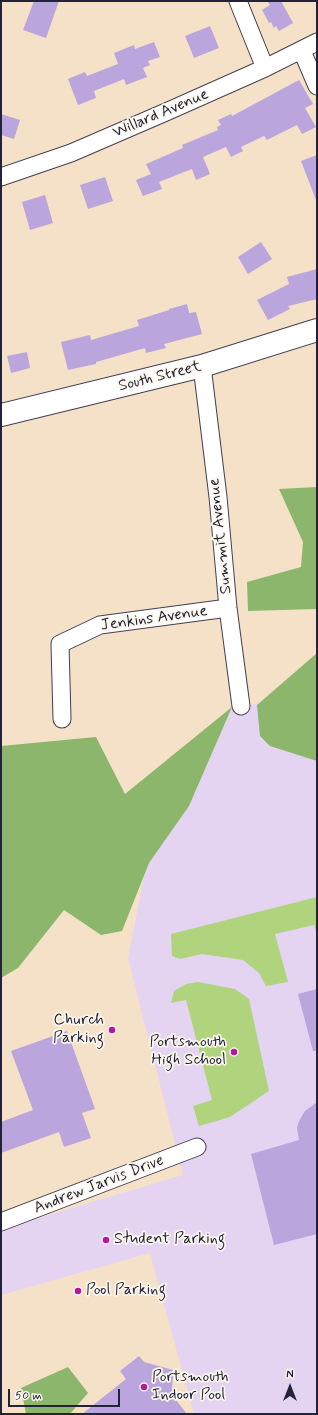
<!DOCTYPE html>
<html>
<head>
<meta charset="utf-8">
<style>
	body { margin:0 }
	#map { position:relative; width:318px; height:1415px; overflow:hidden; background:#f5e1c7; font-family:Mynerve,sans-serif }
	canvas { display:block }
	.frame { position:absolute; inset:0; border:2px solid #22223b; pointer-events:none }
	.north { position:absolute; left:270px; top:1367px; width:40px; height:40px; -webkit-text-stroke:3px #fbf7ec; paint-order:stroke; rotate:0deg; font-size:11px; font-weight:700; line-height:16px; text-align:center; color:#22223b }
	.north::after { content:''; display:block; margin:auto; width:14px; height:18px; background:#22223b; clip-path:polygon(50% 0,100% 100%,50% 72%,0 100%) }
	.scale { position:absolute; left:8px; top:1389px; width:112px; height:18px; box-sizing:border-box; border:2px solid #22223b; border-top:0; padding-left:5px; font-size:12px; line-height:14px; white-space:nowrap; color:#22223b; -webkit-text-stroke:3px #fbf7ec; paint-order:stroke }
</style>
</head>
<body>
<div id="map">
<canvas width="318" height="1415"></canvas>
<div class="frame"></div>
<div class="north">N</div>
<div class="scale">50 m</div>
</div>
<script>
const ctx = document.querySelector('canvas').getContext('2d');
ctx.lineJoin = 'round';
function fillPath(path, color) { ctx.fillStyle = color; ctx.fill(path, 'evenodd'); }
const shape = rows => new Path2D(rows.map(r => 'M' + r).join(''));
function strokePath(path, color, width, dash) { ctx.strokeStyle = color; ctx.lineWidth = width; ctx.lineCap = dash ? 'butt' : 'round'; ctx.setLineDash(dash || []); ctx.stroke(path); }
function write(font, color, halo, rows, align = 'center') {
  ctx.font = font + ' Mynerve,sans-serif'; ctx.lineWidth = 3.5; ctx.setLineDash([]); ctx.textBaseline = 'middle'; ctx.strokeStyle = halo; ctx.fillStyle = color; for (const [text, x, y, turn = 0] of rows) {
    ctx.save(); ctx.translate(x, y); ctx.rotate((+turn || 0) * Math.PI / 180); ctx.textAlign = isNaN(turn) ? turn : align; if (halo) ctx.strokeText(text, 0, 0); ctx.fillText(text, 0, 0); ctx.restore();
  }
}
fillPath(shape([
	[267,703,317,753,317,1414,194,1414,150,1253,1,1295,1,1229,183,1175,128,958,146,867,189,806,232,707]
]), '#e4d3f1');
fillPath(shape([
	[317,897,317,935,314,925,275,934,288,982,266,986,259,973,243,960,202,954,180,959,172,956,171,934],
	[198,982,235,989,249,999,269,1091,230,1117,199,1126,193,1106,212,1100,186,1000,171,1003,174,991,186,984]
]), '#afd47d');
fillPath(shape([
	[317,487,317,609,248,611,247,582,301,567,303,542,279,489],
	[317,653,317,761,270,746,260,736,257,705],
	[232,707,189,806,149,863,122,931,101,935,64,910,18,968,1,978,1,746,96,737,125,794],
	[68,1367,88,1393,70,1414,26,1414,21,1388]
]), '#8bb66c');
fillPath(shape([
	[34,1,59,1,46,38,23,30],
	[267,1,281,1,293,23,279,31,276,26,274,28,271,22,269,23,262,10,270,5],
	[210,26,219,48,194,58,185,36],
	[154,42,160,57,148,61,150,65,143,68,147,77,126,85,124,79,94,91,96,98,78,105,68,79,85,72,87,76,118,64,114,53,134,45,135,49],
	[299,80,313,104,305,108,316,127,302,134,297,125,267,140,264,136,241,147,243,151,231,157,226,147,203,157,210,174,196,180,192,169,159,182,162,189,143,196,136,180,151,174,146,164,183,148,182,145,218,130,217,127,221,125,218,120,231,114,232,116],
	[1,114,20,120,14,139,1,135],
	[317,155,317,200,316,200,301,161],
	[105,177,113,201,88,209,80,185],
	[45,195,53,223,30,230,22,202],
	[261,242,272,259,248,274,238,257],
	[317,269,317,299,288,306,290,309,268,320,257,300,289,284,287,277],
	[187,304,189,313,196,312,202,334,164,344,166,348,146,353,145,348,96,362,96,364,68,370,61,342,90,335,91,340,139,326,137,320,169,310,169,309],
	[27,352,30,368,11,373,7,356],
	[317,989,317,1051,313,1051,298,994],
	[67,1031,95,1109,82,1113,91,1138,64,1147,59,1132,1,1153,1,1122,33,1110,11,1051],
	[317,1102,317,1234,274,1245,251,1154,299,1140,297,1128,299,1121,305,1111],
	[139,1356,144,1362,173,1370,172,1395,187,1414,82,1414,126,1379,120,1371]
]), '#baa5dc');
const street = shape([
	[238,1,265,68],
	[302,51,317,86],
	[1,177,71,153,166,112,265,68,317,42],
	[202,366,218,497,228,608,241,706],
	[62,719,60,644,100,625,228,608],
	[1,1222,197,1147]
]);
const secondary = shape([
	[1,415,202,366,317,330]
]);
strokePath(street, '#423f50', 19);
strokePath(secondary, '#423f50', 24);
strokePath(street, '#fff', 17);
strokePath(secondary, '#fff', 22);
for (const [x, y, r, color] of [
	[112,1030,4,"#b5179e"],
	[234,1052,4,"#b5179e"],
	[106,1240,4,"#b5179e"],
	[78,1291,4,"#b5179e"],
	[144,1387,4,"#b5179e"]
]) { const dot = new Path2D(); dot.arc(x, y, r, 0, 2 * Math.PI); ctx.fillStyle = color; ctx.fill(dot); strokePath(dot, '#fbf7ec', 1.5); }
write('16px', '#22223b', '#fbf7ec', [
	["Willard Avenue",161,114,-23],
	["South Street",160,377,-14],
	["Summit Avenue",221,536,-96],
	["Jenkins Avenue",154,619,-8],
	["Andrew Jarvis Drive",99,1185,-21]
]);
write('16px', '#22223b', '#fbf7ec', [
	["Church",104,1021,"right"],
	["Parking",104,1039,"right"],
	["Portsmouth",226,1043,"right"],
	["High School",226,1061,"right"],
	["Student Parking",114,1240],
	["Pool Parking",86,1291],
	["Portsmouth",152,1378],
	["Indoor Pool",152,1396]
], 'left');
</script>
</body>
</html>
